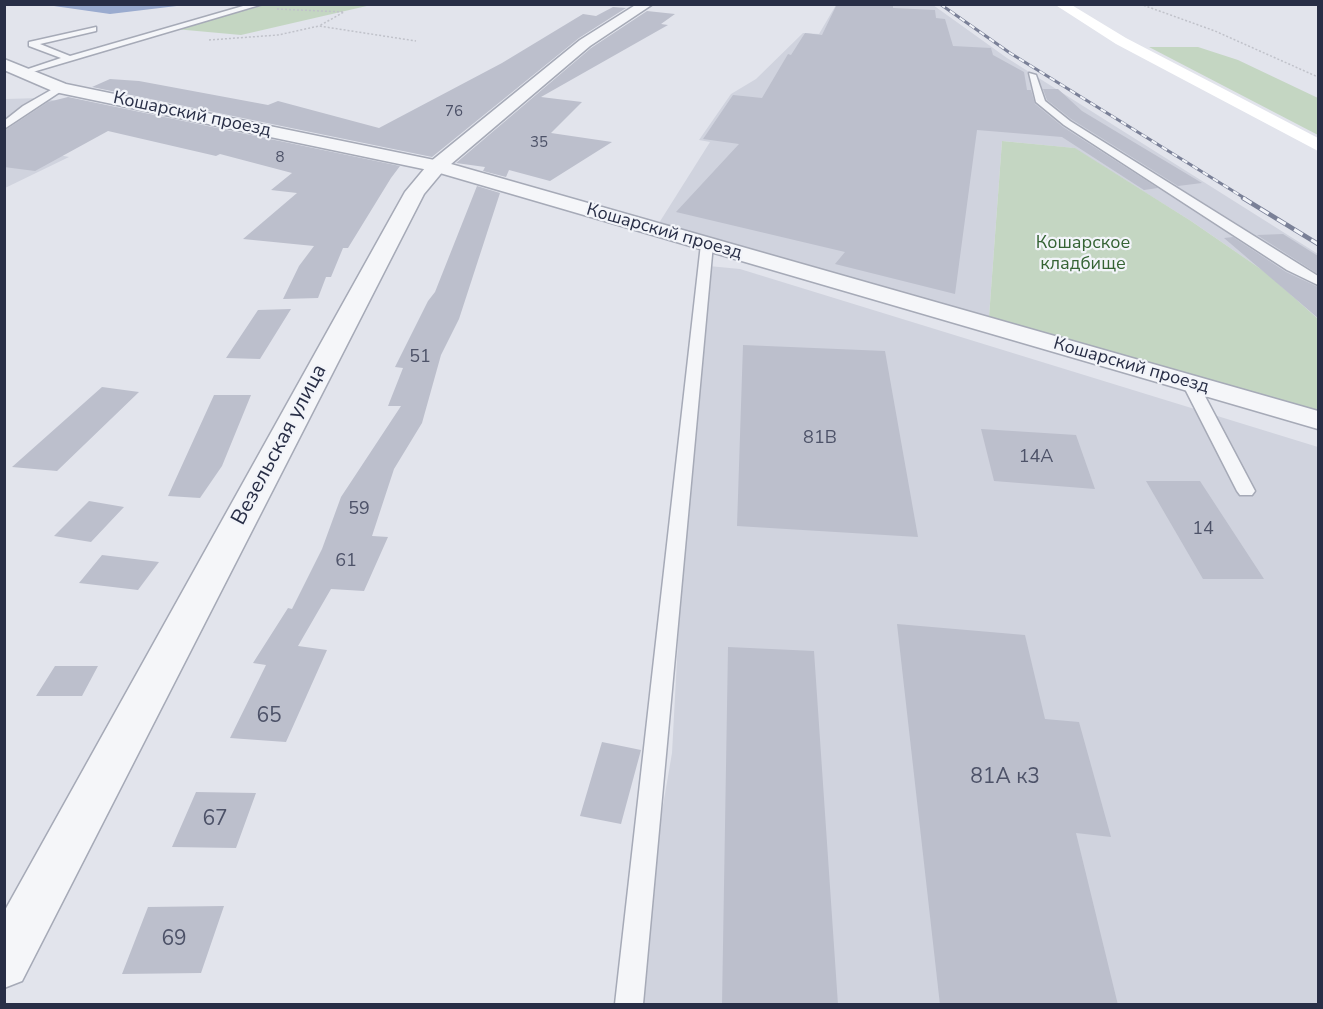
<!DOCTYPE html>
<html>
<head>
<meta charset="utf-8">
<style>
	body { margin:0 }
	#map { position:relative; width:1323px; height:1009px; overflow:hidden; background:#e2e4ec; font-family:"Nunito Sans",sans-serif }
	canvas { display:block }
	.frame { position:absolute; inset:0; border:6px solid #282e46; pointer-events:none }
</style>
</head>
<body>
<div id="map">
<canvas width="1323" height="1009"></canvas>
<div class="frame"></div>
</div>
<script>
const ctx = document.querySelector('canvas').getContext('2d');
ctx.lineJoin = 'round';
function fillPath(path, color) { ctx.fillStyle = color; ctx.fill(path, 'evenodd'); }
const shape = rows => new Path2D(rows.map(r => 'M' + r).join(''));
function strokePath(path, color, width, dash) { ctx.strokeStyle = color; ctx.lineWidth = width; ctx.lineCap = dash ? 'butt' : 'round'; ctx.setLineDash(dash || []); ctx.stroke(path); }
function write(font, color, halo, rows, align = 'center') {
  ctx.font = font + ' "Nunito Sans",sans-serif'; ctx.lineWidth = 4.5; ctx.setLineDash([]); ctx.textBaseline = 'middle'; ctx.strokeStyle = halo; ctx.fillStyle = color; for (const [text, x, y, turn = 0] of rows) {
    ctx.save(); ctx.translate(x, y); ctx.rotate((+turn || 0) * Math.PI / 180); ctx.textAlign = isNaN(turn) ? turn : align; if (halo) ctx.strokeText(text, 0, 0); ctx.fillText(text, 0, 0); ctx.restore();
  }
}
fillPath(shape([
	[836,5,933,5,1007,58,1318,254,1318,319,1268,274,1191,221,1074,148,1002,141,989,317,659,223,710,142,699,140,731,94,756,79,803,33,819,34],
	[41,98,116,112,39,151,69,157,5,188,5,99],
	[698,265,740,269,1318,447,1318,1004,629,1004,672,753]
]), '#d0d3de');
fillPath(shape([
	[265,5,371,5,241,35,175,29],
	[1149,47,1198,47,1238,60,1318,98,1318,135],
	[1002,141,1075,148,1191,221,1268,274,1318,319,1318,412,989,317]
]), '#c4d6c2');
fillPath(shape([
	[47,5,185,5,110,14]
]), '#9aabcf');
fillPath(shape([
	[837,4,893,4,893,8,935,10,936,18,945,19,953,46,991,48,993,55,1024,72,1027,90,1031,90,1035,104,1063,127,1158,188,1144,190,1062,137,977,130,955,294,835,264,845,252,676,212,739,144,703,139,733,95,762,98,788,54,791,55,805,33,822,35],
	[613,7,626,8,579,38,432,157,92,87,110,79,139,81,268,105,278,101,379,128,502,63,583,14,596,16],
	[647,11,675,14,661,24,668,25,541,97,582,102,551,133,612,142,550,181,509,170,506,177,483,171,485,167,456,163,591,48],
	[1043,89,1058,89,1082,111,1202,183,1178,186,1071,119,1047,100],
	[68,97,400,166,391,178,348,248,343,248,331,277,326,277,318,298,283,299,299,266,314,246,243,239,297,193,271,190,292,173,220,154,216,156,108,131,35,171,4,167,4,131,48,102],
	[477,186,500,193,459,319,441,355,422,423,394,469,372,536,388,537,364,591,331,589,298,646,327,650,286,742,230,738,266,665,253,663,288,608,292,609,322,549,341,497,401,406,388,406,403,368,395,367,428,301,435,292],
	[1283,234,1318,256,1318,274,1257,235],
	[1233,237,1286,272,1318,287,1318,318,1224,238],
	[291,309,260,359,226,358,258,310],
	[743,345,885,351,918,537,737,526],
	[102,387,139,392,57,471,12,467],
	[214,395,251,395,222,466,200,498,168,496],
	[981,429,1076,435,1095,489,994,481],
	[1146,481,1200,481,1264,579,1203,579],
	[89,501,124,507,91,542,54,536],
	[102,555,159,562,138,590,79,583],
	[897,624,1025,635,1045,719,1079,722,1111,837,1076,833,1118,1005,940,1005],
	[728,647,814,651,838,1005,722,1005],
	[55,666,98,666,82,696,36,696],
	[602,742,641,750,621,824,580,816],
	[196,792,256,793,236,848,172,847],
	[224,906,201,973,122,974,148,907]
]), '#bcbfcc');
const service = shape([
	[250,4,263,4,26,74,19,72,61,58,29,46,29,42,96,27,96,31,40,44,70,56,250,4],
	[1029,73,1036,75,1045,101,1070,121,1318,276,1318,285,1287,270,1064,125,1036,102,1029,73],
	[58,86,66,88,4,129,4,121,23,106,58,86],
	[707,240,713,244,643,1004,615,1004,701,244,707,240],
	[1190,378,1198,383,1255,491,1252,495,1240,495,1237,491,1182,383,1190,378]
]);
const minor = shape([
	[637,4,653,4,590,46,444,170,424,194,22,981,4,988,4,912,405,192,430,162,580,40,637,4]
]);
const tertiary = shape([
	[4,59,66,84,444,162,1318,411,1318,429,433,171,55,92,4,70,4,59]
]);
strokePath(service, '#a6aab7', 3);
strokePath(minor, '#a6aab7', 3);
strokePath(tertiary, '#a6aab7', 3);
strokePath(shape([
	[1140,4,1215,31,1318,77],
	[277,9,344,12,319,26],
	[209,40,278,35,319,26,416,41]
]), '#c0c2ca', 1.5, [2, 2]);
fillPath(service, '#f5f6f9');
fillPath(minor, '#f5f6f9');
fillPath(tertiary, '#f5f6f9');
fillPath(shape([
	[1054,4,1070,4,1126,38,1318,138,1318,151,1116,44,1054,4]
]), '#fff');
const railFar1 = shape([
	[940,4,1010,53,1246,199]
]);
const rail = shape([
	[1243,198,1318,244]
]);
strokePath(railFar1, '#7a8097', 3);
strokePath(rail, '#7a8097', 4.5);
strokePath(railFar1, '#f2f4f9', 2, [6]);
strokePath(rail, '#f2f4f9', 3, [10]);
write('15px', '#4d5268', null, [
	["76",454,112],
	["35",539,143],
	["8",280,158]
]);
write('18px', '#282e46', '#f2f4f9', [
	["Кошарский проезд",192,115,12],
	["Кошарский проезд",664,232,16],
	["Кошарский проезд",1131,366,16]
]);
write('18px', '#356334', '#f2f4f9', [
	["Кошарское",1083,244],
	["кладбище",1083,265]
]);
write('18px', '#4d5268', null, [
	["51",420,358],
	["81В",820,439],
	["14А",1036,458],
	["59",359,510],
	["14",1203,530],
	["61",346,562]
]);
write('21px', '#282e46', '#f2f4f9', [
	["Везельская улица",280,445,-62]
]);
write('21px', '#4d5268', null, [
	["65",269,717],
	["81А к3",1005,778],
	["67",215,820],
	["69",174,940]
]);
</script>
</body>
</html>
